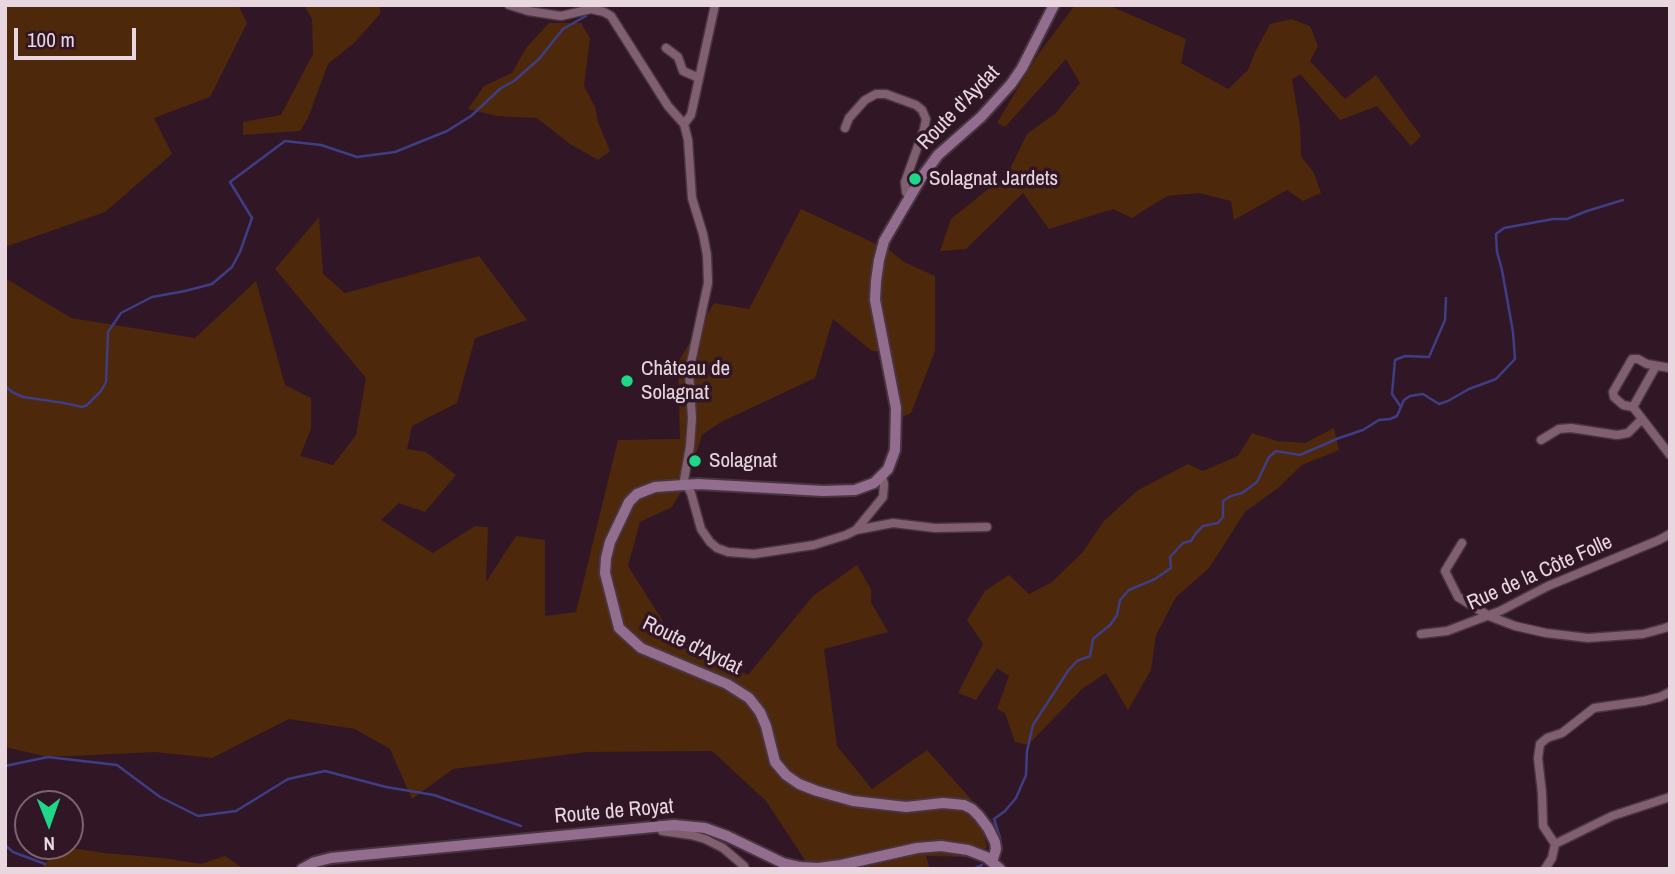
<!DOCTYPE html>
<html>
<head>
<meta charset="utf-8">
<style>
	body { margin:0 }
	#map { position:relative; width:1675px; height:874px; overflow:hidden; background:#311725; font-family:"Archivo Narrow",sans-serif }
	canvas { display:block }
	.frame { position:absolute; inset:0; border:7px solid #e9d7df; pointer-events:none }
	.north { position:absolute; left:14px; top:790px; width:70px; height:70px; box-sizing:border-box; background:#311725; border:2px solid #7b646f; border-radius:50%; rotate:179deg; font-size:19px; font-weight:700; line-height:28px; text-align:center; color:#e9d7df }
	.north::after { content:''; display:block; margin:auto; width:24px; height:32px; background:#1fd887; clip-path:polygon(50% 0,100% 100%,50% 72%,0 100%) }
	.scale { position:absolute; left:14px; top:28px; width:122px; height:32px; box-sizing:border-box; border:4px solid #e9d7df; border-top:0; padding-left:9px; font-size:21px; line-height:24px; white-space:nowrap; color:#e9d7df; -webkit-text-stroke:5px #311725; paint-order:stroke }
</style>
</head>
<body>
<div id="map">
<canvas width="1675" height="874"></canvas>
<div class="frame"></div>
<div class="north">N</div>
<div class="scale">100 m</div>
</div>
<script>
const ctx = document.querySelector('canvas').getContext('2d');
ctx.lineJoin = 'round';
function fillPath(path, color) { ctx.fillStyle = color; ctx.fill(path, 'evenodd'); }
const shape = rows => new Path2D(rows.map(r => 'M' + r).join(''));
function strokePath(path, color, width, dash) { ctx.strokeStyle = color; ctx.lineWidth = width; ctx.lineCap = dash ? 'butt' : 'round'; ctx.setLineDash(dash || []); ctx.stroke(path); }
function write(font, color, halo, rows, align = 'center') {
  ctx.font = font + ' "Archivo Narrow",sans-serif'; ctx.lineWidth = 7; ctx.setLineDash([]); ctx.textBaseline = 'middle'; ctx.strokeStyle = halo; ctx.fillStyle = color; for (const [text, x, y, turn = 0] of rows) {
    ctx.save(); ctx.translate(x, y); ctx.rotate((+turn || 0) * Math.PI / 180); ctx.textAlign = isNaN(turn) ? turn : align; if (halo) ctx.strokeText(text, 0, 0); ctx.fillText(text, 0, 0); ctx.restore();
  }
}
fillPath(shape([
	[5,5,238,5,247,23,210,97,154,118,172,154,105,212,5,247],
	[304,5,380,5,380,14,355,42,328,64,308,118,300,131,243,135,243,122,281,115,313,54,312,19],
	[1075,5,1108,5,1186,39,1181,63,1228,89,1248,70,1256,50,1270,24,1291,19,1310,26,1318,46,1310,61,1345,99,1376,75,1421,136,1411,146,1377,106,1340,120,1300,74,1292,80,1300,126,1301,156,1314,173,1321,193,1303,201,1287,190,1234,220,1231,201,1199,193,1167,196,1132,218,1113,209,1049,229,1023,193,966,249,940,251,951,219,1008,173,1027,134,1056,113,1080,83,1066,59,1005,127,997,123,1039,53],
	[549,23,581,23,590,38,584,86,595,107,598,122,610,151,598,160,570,144,537,118,497,116,468,109,484,86,512,73,526,48],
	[801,209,889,250,904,262,935,276,935,351,911,413,902,417,890,353,872,351,833,319,815,378,721,422,702,435,686,484,672,507,640,522,628,566,678,645,748,675,813,596,857,565,871,589,871,602,888,632,824,649,837,746,872,789,927,750,977,806,987,847,978,857,926,856,930,869,811,869,766,801,712,751,586,752,453,769,412,799,390,749,355,729,289,719,212,758,155,752,48,757,5,747,5,278,71,318,195,338,256,281,285,385,311,398,311,429,300,456,333,465,356,435,366,378,275,269,319,217,323,274,345,293,479,256,527,320,475,338,457,403,412,426,407,449,426,452,456,475,425,512,399,503,381,520,433,553,475,526,488,527,486,582,516,536,545,540,545,616,576,612,618,440,680,439,678,362,714,303,749,309],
	[1334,428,1339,450,1302,465,1278,488,1245,512,1209,568,1176,597,1156,635,1151,670,1128,710,1106,673,1082,689,1028,745,1015,742,1005,713,997,709,1009,676,997,668,976,700,958,693,983,644,967,620,985,591,1009,575,1029,594,1052,582,1082,553,1104,521,1138,490,1188,464,1203,471,1238,456,1252,433,1277,441,1305,443],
	[59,846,104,853,163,858,201,864,225,856,244,869,41,869]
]), '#4d280a');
strokePath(shape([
	[5,386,12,392,23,397,64,403,82,407,87,405,101,391,106,382,108,332,121,313,152,297,185,291,212,284,232,267,240,252,252,218,230,182,285,141,321,145,357,157,395,152,447,131,471,116,501,88,514,81,539,59,563,29,586,16],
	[1401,407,1392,394,1395,360,1405,356,1429,357,1445,320,1446,298],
	[5,766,48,757,117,765,160,797,198,816,236,811,288,779,325,771,386,787,434,795,521,826],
	[1000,838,994,819,1005,811,1016,798,1026,775,1027,751,1033,725,1068,671,1077,661,1090,656,1093,639,1110,625,1117,615,1120,600,1129,590,1155,579,1171,568,1170,557,1183,543,1191,541,1196,533,1203,526,1218,523,1223,517,1223,501,1231,496,1242,493,1257,482,1269,457,1276,451,1300,455,1339,438,1363,430,1379,420,1390,419,1397,416,1404,400,1410,396,1423,394,1439,404,1448,401,1469,389,1496,379,1515,359,1513,332,1502,270,1497,252,1496,234,1504,228,1553,219,1567,219,1587,211,1623,200],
	[5,845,13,852,45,864],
	[973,869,982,865]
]), '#3e3d85', 2.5);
const minor = shape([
	[509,5,528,11,561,16,591,9,604,12,611,16,668,106,684,124,688,140,692,198,703,234,707,255,708,283,689,372,692,418,690,446,684,480,691,493,701,529,710,542,717,548,728,552,754,554,814,545,846,535,856,530,883,497,884,484,882,476],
	[666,48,678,57,683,71,699,78],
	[684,124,691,115,715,5],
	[845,128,849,118,865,100,876,94,886,94,916,105,922,110,926,119,924,129,905,182,906,192,910,197],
	[1656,366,1633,407,1670,455],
	[1633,407,1623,405,1614,397,1613,392,1632,359,1638,359,1647,364,1670,368],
	[1541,440,1559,429,1571,428,1617,435,1628,433,1642,419],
	[856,530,893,523,935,528,987,527],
	[1462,543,1445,571,1458,597,1489,616,1515,626,1546,633,1588,638,1643,634,1665,628,1670,626],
	[1421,634,1447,631,1500,611,1548,586,1659,540,1670,534],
	[660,825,662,831,691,835,705,839,723,848,744,866,745,869],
	[1555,844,1543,826,1542,793,1538,758,1540,744,1547,738,1562,733,1594,708,1644,701,1660,697,1670,692],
	[1545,869,1552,858,1555,844,1612,816,1670,797]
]);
const secondary = shape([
	[992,862,996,849,995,842,988,828,979,816,972,809,964,805,943,803,906,807,853,801,817,791,799,784,786,775,775,762,766,726,760,712,749,698,727,684,641,648,619,628,605,573,606,558,610,542,629,502,637,494,655,487,698,484,823,491,855,490,874,483,888,469,895,450,896,408,875,300,876,281,879,260,884,241,921,178,938,155,981,117,1011,84,1022,68,1054,5],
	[302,869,315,862,331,858,674,825,705,828,727,836,783,863,800,867,818,868,841,865,917,848,941,846,968,850,986,857,1000,869]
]);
strokePath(minor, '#493540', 11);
strokePath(secondary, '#493540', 14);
strokePath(minor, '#806070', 8);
strokePath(secondary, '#926d8e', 10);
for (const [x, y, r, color] of [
	[915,179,7,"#1fd887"],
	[627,381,7,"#1fd887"],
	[695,461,7,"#1fd887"]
]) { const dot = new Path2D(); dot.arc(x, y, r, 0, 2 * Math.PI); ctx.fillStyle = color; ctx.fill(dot); strokePath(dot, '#311725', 2.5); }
write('21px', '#e9d7df', '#311725', [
	["Route d'Aydat",959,108,-46],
	["Rue de la Côte Folle",1540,573,-24],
	["Route d'Aydat",692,646,26],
	["Route de Royat",614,812,-5]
]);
write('21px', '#e9d7df', '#311725', [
	["Solagnat Jardets",929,179],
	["Château de",641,369],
	["Solagnat",641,393],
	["Solagnat",709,461]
], 'left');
</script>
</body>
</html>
